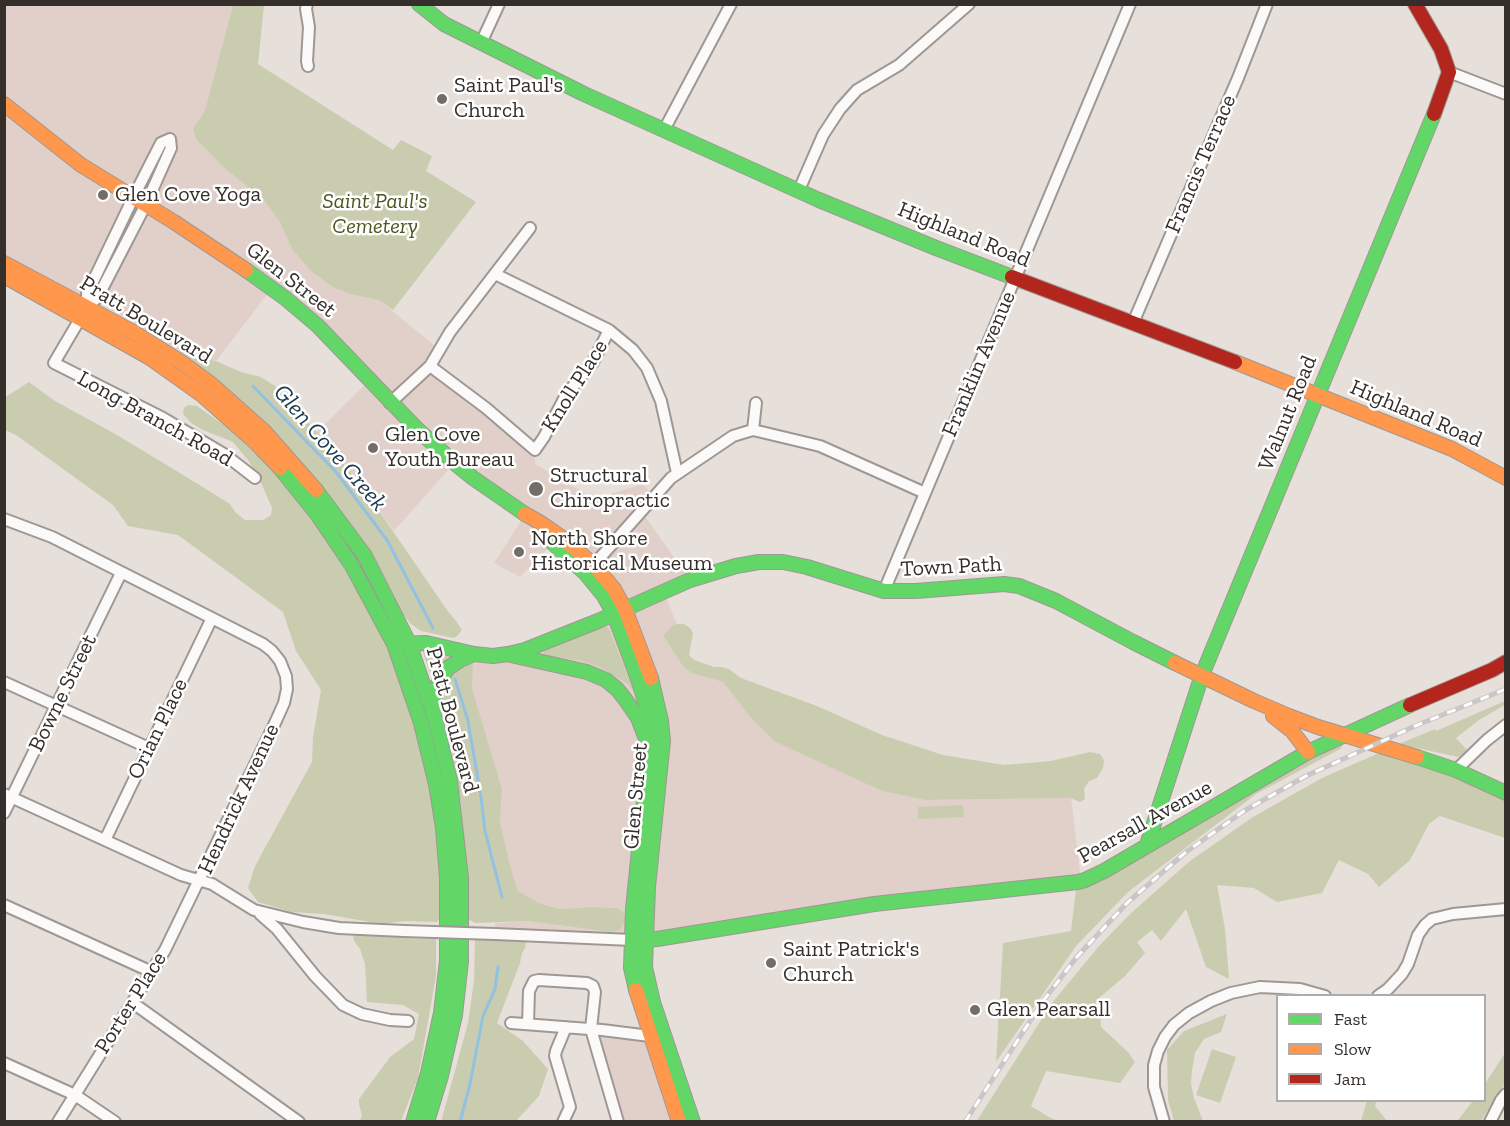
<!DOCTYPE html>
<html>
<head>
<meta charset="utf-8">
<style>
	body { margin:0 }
	#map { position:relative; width:1510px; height:1126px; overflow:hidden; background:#e7dfda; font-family:"Zilla Slab",serif }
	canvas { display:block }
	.frame { position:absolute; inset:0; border:6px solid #342f2b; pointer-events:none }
	.legend { position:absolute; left:1276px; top:994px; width:210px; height:108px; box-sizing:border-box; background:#fff; border:2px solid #aeacaa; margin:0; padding:8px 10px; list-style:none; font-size:18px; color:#342f2b }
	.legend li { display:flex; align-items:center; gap:12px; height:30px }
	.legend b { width:30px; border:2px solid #aeacaa }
</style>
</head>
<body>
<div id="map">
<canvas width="1510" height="1126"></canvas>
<div class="frame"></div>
<ul class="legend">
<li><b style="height:8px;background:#63d668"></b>Fast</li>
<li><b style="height:8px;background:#ff974d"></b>Slow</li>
<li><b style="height:8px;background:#b3261e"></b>Jam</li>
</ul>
</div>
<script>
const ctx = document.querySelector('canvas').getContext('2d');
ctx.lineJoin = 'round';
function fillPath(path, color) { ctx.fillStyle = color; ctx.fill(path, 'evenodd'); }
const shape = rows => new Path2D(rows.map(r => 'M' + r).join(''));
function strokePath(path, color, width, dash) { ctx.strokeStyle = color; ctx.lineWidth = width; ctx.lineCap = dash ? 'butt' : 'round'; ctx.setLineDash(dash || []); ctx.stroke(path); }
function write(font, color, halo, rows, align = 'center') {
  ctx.font = font + ' "Zilla Slab",serif'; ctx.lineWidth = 5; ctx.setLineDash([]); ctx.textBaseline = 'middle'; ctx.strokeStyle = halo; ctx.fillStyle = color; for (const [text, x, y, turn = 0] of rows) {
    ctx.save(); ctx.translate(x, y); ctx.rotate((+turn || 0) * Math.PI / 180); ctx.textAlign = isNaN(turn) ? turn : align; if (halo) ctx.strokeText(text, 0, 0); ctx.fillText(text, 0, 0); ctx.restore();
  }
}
fillPath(shape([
	[4,5,233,5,205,110,193,129,196,139,224,168,262,198,280,222,292,249,379,300,440,350,430,366,535,450,535,464,595,499,642,484,656,497,642,512,690,580,663,591,677,624,673,625,664,634,664,637,682,665,691,673,723,682,751,718,882,791,925,800,1071,798,1081,881,640,941,494,935,495,923,528,921,610,932,617,908,591,907,559,909,539,903,518,891,510,865,500,822,502,789,471,689,474,654,487,655,624,609,561,535,520,577,494,563,526,513,455,462,394,531,362,485,317,432,370,380,272,288,216,361,213,361,195,349,185,358,5,270],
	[594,1031,647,1039,685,1121,621,1121]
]), '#e1d0c9');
fillPath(shape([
	[233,5,264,5,258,64,393,150,401,140,432,156,426,171,476,202,393,310,379,300,350,294,333,287,311,271,292,249,280,222,262,198,224,168,196,139,193,129,205,110],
	[179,344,183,344,195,349,213,361,216,361,241,372,261,377,275,386,317,432,362,486,447,610,456,621,462,630,458,635,454,638,421,631,411,624,185,358,180,351],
	[29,382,55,401,117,435,193,481,230,504,235,512,245,520,263,520,271,515,272,508,259,478,248,460,233,442,203,430,191,423,183,414,184,408,188,405,197,406,228,428,272,469,354,575,402,678,437,814,441,916,437,922,404,921,382,924,395,935,403,938,436,939,436,976,418,1078,401,1121,360,1121,362,1115,359,1104,359,1099,390,1057,414,1039,419,1014,403,1005,367,1002,365,964,360,949,354,941,353,936,361,926,370,922,324,914,292,912,258,902,248,888,255,866,312,762,313,737,321,690,296,651,283,612,178,535,128,526,113,505,16,435,5,430,4,398],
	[677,624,684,624,690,628,693,633,689,655,694,660,714,667,722,667,729,669,741,678,817,706,882,735,943,755,1004,765,1051,761,1090,752,1100,754,1104,760,1103,768,1097,778,1089,781,1084,789,1085,799,1080,802,1071,798,925,800,882,791,776,742,751,718,723,682,691,673,682,665,664,637,664,634,673,625],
	[605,625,609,629,634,691,633,691,628,684,600,667,582,661,543,655,544,651],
	[422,650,424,650,456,655,433,677,431,676],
	[472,662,473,664,472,689,502,789,500,822,510,865,518,891,539,903,559,909,591,907,617,908,623,912,625,918,623,925,619,930,610,932,528,921,475,923,468,919,461,804,447,723,441,700,449,673],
	[1505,701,1505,705,1479,720,1456,738,1469,752,1458,757,1399,744,1435,729,1436,731],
	[1344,743,1340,749,1256,794,1128,892,1076,946,996,1062,1003,943,1071,931,1077,881,1304,754],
	[1379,753,1451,775,1505,801,1505,838,1440,816,1429,824,1410,860,1379,887,1368,874,1339,860,1322,893,1277,902,1254,888,1217,885,1225,929,1229,979,1206,967,1186,909,1161,941,1152,930,1137,942,1145,953,1125,976,1099,998,1101,1027,1128,1052,1135,1062,1120,1083,1046,1071,1031,1106,1047,1116,1058,1121,976,1122,1052,1003,1099,946,1130,914,1190,861,1253,817,1322,778],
	[963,805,964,817,918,819,918,807],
	[507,938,524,939,526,942,525,948,522,953,520,963,497,1023,523,1041,548,1069,539,1096,516,1121,441,1122,468,1023,474,981,475,940,494,940],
	[1227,1014,1221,1032,1204,1039,1195,1053,1192,1070,1191,1084,1194,1098,1203,1121,1174,1121,1168,1100,1167,1050,1184,1031],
	[1212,1049,1236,1057,1220,1103,1196,1095],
	[1505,1053,1505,1083,1481,1121,1457,1121,1473,1101,1484,1100,1485,1084],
	[1367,1100,1376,1101,1375,1106,1387,1121,1361,1121]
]), '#caccaf');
strokePath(shape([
	[253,386,336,472,387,540,433,628],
	[455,679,468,721,481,797,485,831,502,897],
	[460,1122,470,1084,483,1016,495,989,498,967]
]), '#92c1e2', 3);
const street = shape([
	[307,4,306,9,309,27,307,61,308,66],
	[481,43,499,4],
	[1449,72,1506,94],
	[664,130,731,4],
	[799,190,823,135,840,109,857,90,899,65,969,4],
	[495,274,609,330,633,350,647,368,661,401,677,473],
	[87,307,87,294,134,196,161,143,170,139,171,148,146,204,98,297,87,307,54,363,163,418,224,454,255,478],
	[1133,323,1238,78,1267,4],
	[430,366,486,408,535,450,544,437,566,395,593,362,609,330],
	[390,403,430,366,450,332,530,228],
	[753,430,756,403],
	[4,519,52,537,263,644,272,651,280,661,286,676,287,689,284,703,275,723,165,950,58,1122],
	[590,569,671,478,733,436,746,432,753,430,820,446,925,493],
	[884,591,1130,4],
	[4,682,149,748],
	[1456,770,1487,740,1506,725],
	[4,794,181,875,212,884,254,910,303,922,339,928,404,931],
	[4,813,121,573],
	[105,840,212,618],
	[4,905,152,972],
	[260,914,277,929,315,976,343,1005,362,1014,390,1020,408,1021],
	[495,934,632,940],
	[1378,996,1388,989,1402,974,1408,964,1418,935,1425,925,1432,919,1453,914,1506,909],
	[133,1003,299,1122],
	[511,1023,602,1030,650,1036,654,1036],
	[528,1024,529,991,534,981,539,980,587,983,593,986,595,992,591,1029,618,1122],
	[4,1063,75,1095,115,1122],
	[563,1122,570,1107,555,1056,556,1051,566,1027],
	[1164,1122,1154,1087,1154,1065,1158,1051,1165,1037,1174,1025,1189,1013,1211,1001,1231,993,1260,987,1300,989,1325,996],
	[1490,1122,1501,1100,1506,1094]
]);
const fast = shape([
	[419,4,444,24,584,94,819,200,936,248,1012,277],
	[246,270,285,298,318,326,418,430,457,465,473,478,525,514],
	[280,468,317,514,351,564,394,644,421,723,436,784,443,828,447,878,447,960,441,1013,428,1073,413,1122],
	[316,490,365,556,409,643,435,719,450,781,461,878,461,961,455,1015,441,1076,427,1122],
	[544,535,586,574,604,596,614,614,638,679,647,708,650,742,633,909,631,968,636,990],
	[399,644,426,643,474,654,493,656,508,654,525,650,598,621,690,580,736,566,759,562,783,562,807,567,884,591,916,591,1004,584,1019,586,1056,601,1133,642,1175,663],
	[511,655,587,672,606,680,617,689,625,699,638,718,645,736],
	[651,678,661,721,663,741,648,887,645,967,653,1002,693,1122],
	[435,709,435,697,438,684,448,668,460,660,474,654],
	[1417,757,1456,770,1506,793],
	[1147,845,1202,675,1434,114],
	[632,940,657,939,874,904,1078,882,1085,880,1104,871,1308,752,1410,705]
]);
const slow = shape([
	[4,104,81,165,174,222,246,270],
	[4,263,135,333,181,362,211,384,265,432,316,490],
	[4,276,150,358,202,395,255,442,280,468],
	[1235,362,1452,449,1506,478],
	[525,514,541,523,561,537,594,565,614,589,625,609,651,678],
	[1175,663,1254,701,1289,716,1318,727,1417,757],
	[1273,716,1292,731,1308,752],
	[636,990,679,1122]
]);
const jam = shape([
	[1415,4,1441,49,1449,72,1434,114],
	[1012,277,1235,362],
	[1410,705,1492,670,1506,662]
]);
strokePath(street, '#9e9894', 14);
strokePath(fast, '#9e9894', 16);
strokePath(slow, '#9e9894', 16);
strokePath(jam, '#9e9894', 16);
strokePath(street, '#fbfaf9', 10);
strokePath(fast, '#63d668', 14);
strokePath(slow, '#ff974d', 14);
strokePath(jam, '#b3261e', 14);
const rail = shape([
	[965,1122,1043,1001,1076,958,1127,903,1186,852,1244,811,1306,776,1415,726,1506,689]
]);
strokePath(rail, '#c8c6c6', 5);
strokePath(rail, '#fff', 3, [9]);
const streetBridge = shape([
	[404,931,495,934]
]);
strokePath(streetBridge, '#9e9894', 14, []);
strokePath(streetBridge, '#fbfaf9', 10);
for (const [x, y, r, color] of [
	[442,99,6,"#736d68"],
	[103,195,6,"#736d68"],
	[373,448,6,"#736d68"],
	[536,489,8,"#736d68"],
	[519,552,6,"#736d68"],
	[771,963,6,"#736d68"],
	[975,1010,6,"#736d68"]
]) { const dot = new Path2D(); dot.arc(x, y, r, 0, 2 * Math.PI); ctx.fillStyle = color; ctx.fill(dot); strokePath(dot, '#fff', 2); }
write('22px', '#342f2b', '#fff', [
	["Saint Paul's",454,86],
	["Church",454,111],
	["Glen Cove Yoga",115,195],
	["Glen Cove",385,435],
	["Youth Bureau",385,460],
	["Structural",550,476],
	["Chiropractic",550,501],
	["North Shore",531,539],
	["Historical Museum",531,564],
	["Saint Patrick's",783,950],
	["Church",783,975],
	["Glen Pearsall",987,1010]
], 'left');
write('22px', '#342f2b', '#fff', [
	["Francis Terrace",1201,164,-67],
	["Highland Road",964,235,22],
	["Glen Street",291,280,38],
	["Pratt Boulevard",146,320,31],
	["Franklin Avenue",979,364,-67],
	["Knoll Place",575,386,-58],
	["Walnut Road",1288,413,-68],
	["Highland Road",1416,414,23],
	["Long Branch Road",155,419,29],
	["Town Path",951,567,-3],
	["Bowne Street",63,693,-64],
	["Pratt Boulevard",452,720,75],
	["Orian Place",158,729,-64],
	["Glen Street",636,796,-85],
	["Hendrick Avenue",239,799,-65],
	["Pearsall Avenue",1145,822,-29],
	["Porter Place",131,1003,-58]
]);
write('italic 22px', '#4e561e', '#fff', [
	["Saint Paul's",375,202],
	["Cemetery",375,227]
]);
write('italic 24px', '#19384e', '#fff', [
	["Glen Cove Creek",330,448,49]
]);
</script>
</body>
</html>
